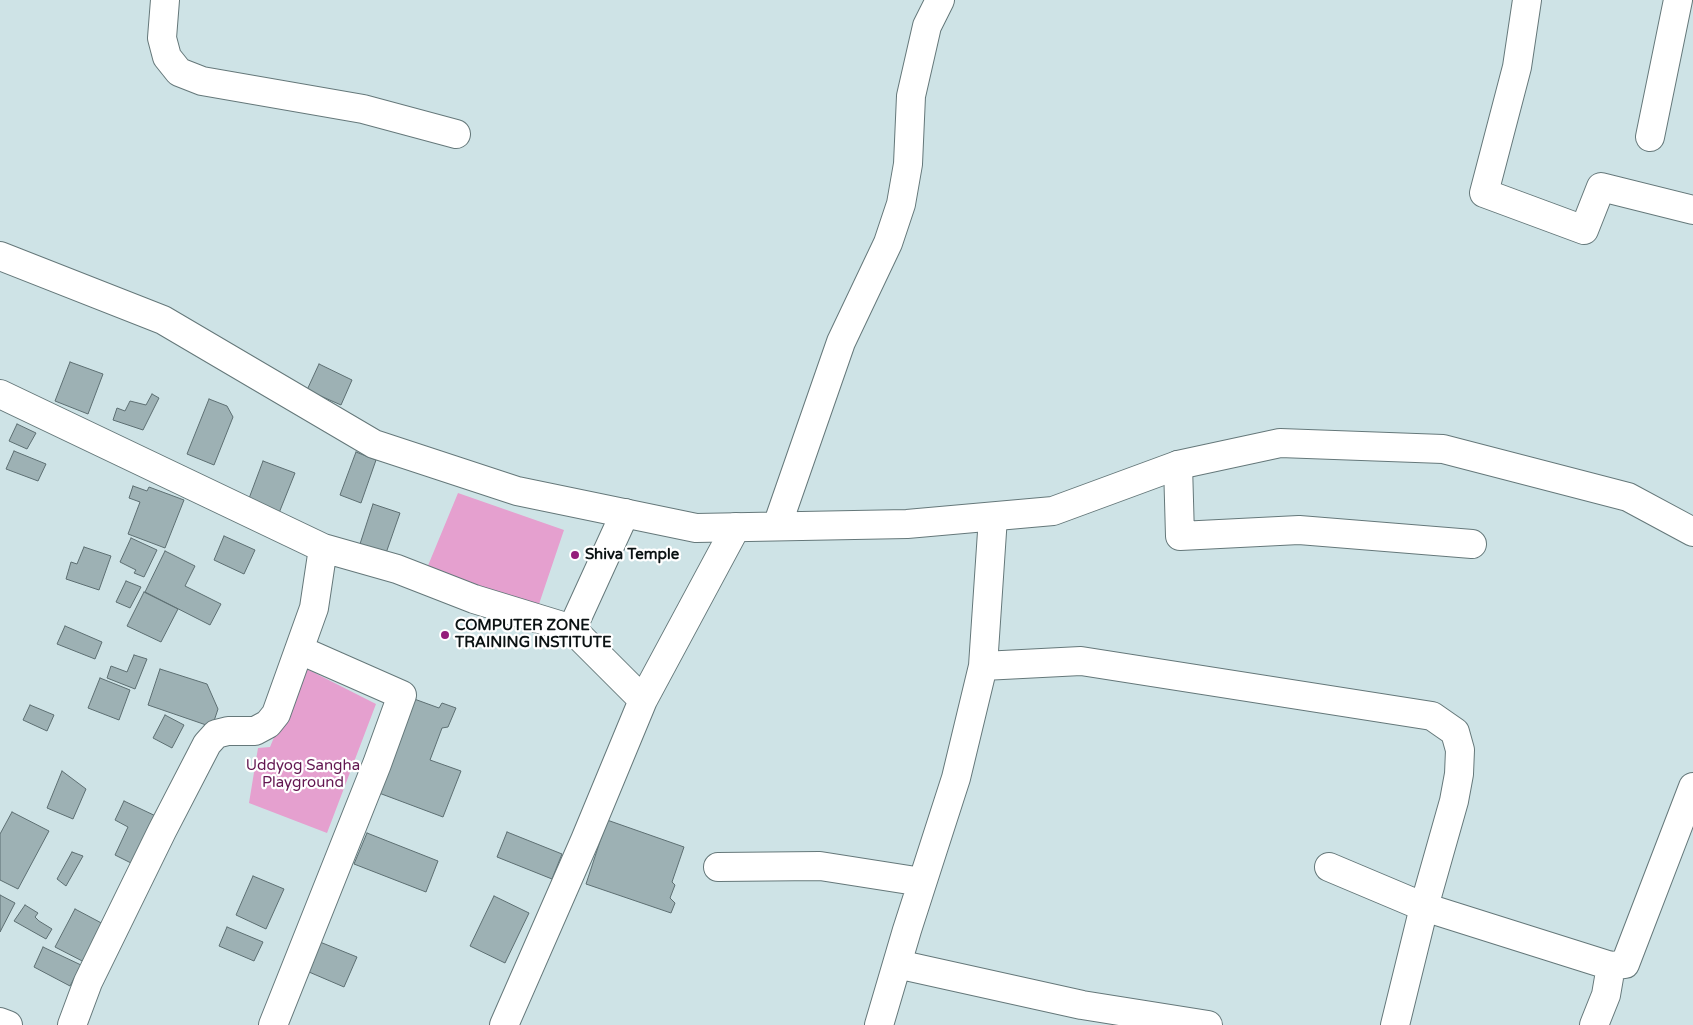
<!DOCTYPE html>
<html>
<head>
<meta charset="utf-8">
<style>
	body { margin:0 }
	canvas { display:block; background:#cee3e6 }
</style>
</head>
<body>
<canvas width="1693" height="1025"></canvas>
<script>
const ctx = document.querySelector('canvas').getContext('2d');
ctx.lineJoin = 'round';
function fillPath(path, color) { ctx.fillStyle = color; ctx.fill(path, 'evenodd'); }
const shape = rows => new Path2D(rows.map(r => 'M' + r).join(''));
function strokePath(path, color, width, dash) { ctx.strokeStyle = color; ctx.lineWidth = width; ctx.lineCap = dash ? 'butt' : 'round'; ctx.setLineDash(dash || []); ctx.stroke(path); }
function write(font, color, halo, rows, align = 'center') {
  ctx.font = font + ' "Varela Round",sans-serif'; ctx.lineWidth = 4.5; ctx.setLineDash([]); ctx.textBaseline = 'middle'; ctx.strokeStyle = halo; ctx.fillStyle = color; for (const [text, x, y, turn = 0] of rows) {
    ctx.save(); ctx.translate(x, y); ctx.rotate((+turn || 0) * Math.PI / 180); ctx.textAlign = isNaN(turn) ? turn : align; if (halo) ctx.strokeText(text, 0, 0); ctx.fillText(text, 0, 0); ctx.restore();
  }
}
fillPath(shape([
	[458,493,564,530,537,610,427,568],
	[303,667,376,704,327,833,249,803,258,748,270,747]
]), '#e5a0cf');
const building = shape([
	[70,362,103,374,88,414,55,401,70,362],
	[319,364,352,380,341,405,307,390,319,364],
	[152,394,159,398,143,430,113,420,117,408,125,411,130,401,146,405,152,394],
	[209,399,227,406,233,417,214,465,187,454,209,399],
	[17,424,36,433,27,449,9,441,17,424],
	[14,451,46,464,38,481,6,469,14,451],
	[356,452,376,460,361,503,340,495,356,452],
	[263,461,295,473,279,513,248,501,263,461],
	[133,486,147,491,149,487,184,500,165,548,128,534,140,502,129,498,133,486],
	[373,504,400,513,385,556,359,547,373,504],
	[224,536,255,550,244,574,214,560,224,536],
	[131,538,157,550,144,577,134,573,136,570,120,562,131,538],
	[84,547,111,556,99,590,66,579,71,562,77,564,84,547],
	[165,551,195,566,185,586,221,604,210,625,145,592,165,551],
	[126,581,141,587,130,608,116,602,126,581],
	[144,592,178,609,161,642,127,626,144,592],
	[65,626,102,642,95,659,57,644,65,626],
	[134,655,147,659,135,689,107,678,111,666,127,672,134,655],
	[160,669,207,684,218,709,212,727,148,705,160,669],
	[100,678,130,690,119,720,88,708,100,678],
	[406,696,439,708,442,703,456,708,448,727,442,728,430,760,461,771,443,817,371,790,406,696],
	[30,705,54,715,47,731,23,720,30,705],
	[165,715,184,725,172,748,153,738,165,715],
	[62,771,86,789,73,819,47,808,62,771],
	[124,801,160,818,137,866,115,855,128,827,115,820,124,801],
	[12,812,49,831,18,889,0,880,0,834,12,812],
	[607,820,684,847,672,882,675,885,670,898,675,903,671,913,586,884,607,820],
	[507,832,562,854,552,879,497,857,507,832],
	[367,833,438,861,426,892,354,864,367,833],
	[72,852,83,856,66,886,57,879,72,852],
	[253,876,284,889,266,929,236,915,253,876],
	[0,895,15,903,0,932,0,895],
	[494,896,529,913,505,963,470,946,494,896],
	[25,905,38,913,35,917,39,921,52,929,46,939,14,921,25,905],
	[75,909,109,927,90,965,55,947,75,909],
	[227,927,263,942,254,961,219,946,227,927],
	[315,940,357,957,344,987,302,969,315,940],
	[43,947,81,965,70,986,34,967,43,947]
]);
fillPath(building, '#9db1b4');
strokePath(building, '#5d6f72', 1);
const street = shape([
	[165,0,162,38,167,57,179,72,202,81,363,109,456,134],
	[1527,0,1517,67,1484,193,1584,230,1601,187,1693,210],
	[1650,137,1678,0],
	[0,394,323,548],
	[1178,465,1180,536,1299,530,1472,544],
	[572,629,643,700],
	[983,666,1081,661,1432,716,1455,732,1460,750,1459,774,1454,801,1424,907,1395,1025],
	[718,867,820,866,922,882],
	[1329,867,1424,907,1611,966,1625,964,1693,787],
	[897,964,1082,1005,1208,1025],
	[0,1022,8,1025],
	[72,1025,88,982,162,831,207,744,216,734,228,731,255,731,268,724,276,714,314,608,323,548,397,569,474,599,572,629,625,513],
	[273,1025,377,764,402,695,300,650],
	[504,1025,585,840,643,700,736,527],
	[879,1025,907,930,956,778,983,666,993,517],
	[1594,1025,1606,995,1611,966]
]);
const secondary = shape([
	[0,256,163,320,374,444,517,491,696,528,907,524,1053,511,1178,465,1280,443,1443,449,1628,497,1693,532],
	[777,526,841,342,888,243,901,204,908,164,911,96,927,26,940,0]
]);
strokePath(street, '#65787a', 30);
strokePath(secondary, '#65787a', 30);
strokePath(street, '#fff', 28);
strokePath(secondary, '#fff', 28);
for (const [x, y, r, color] of [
	[575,555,5,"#941d7a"],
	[445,635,5,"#941d7a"]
]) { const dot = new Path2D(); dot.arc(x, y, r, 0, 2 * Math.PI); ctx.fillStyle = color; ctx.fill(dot); strokePath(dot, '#fff', 2); }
write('bold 15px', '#0b1213', '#fff', [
	["Shiva Temple",585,555],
	["COMPUTER ZONE",455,626],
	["TRAINING INSTITUTE",455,643]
], 'left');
write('15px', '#621650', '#fff', [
	["Uddyog Sangha",303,766],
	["Playground",303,783]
]);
</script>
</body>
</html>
